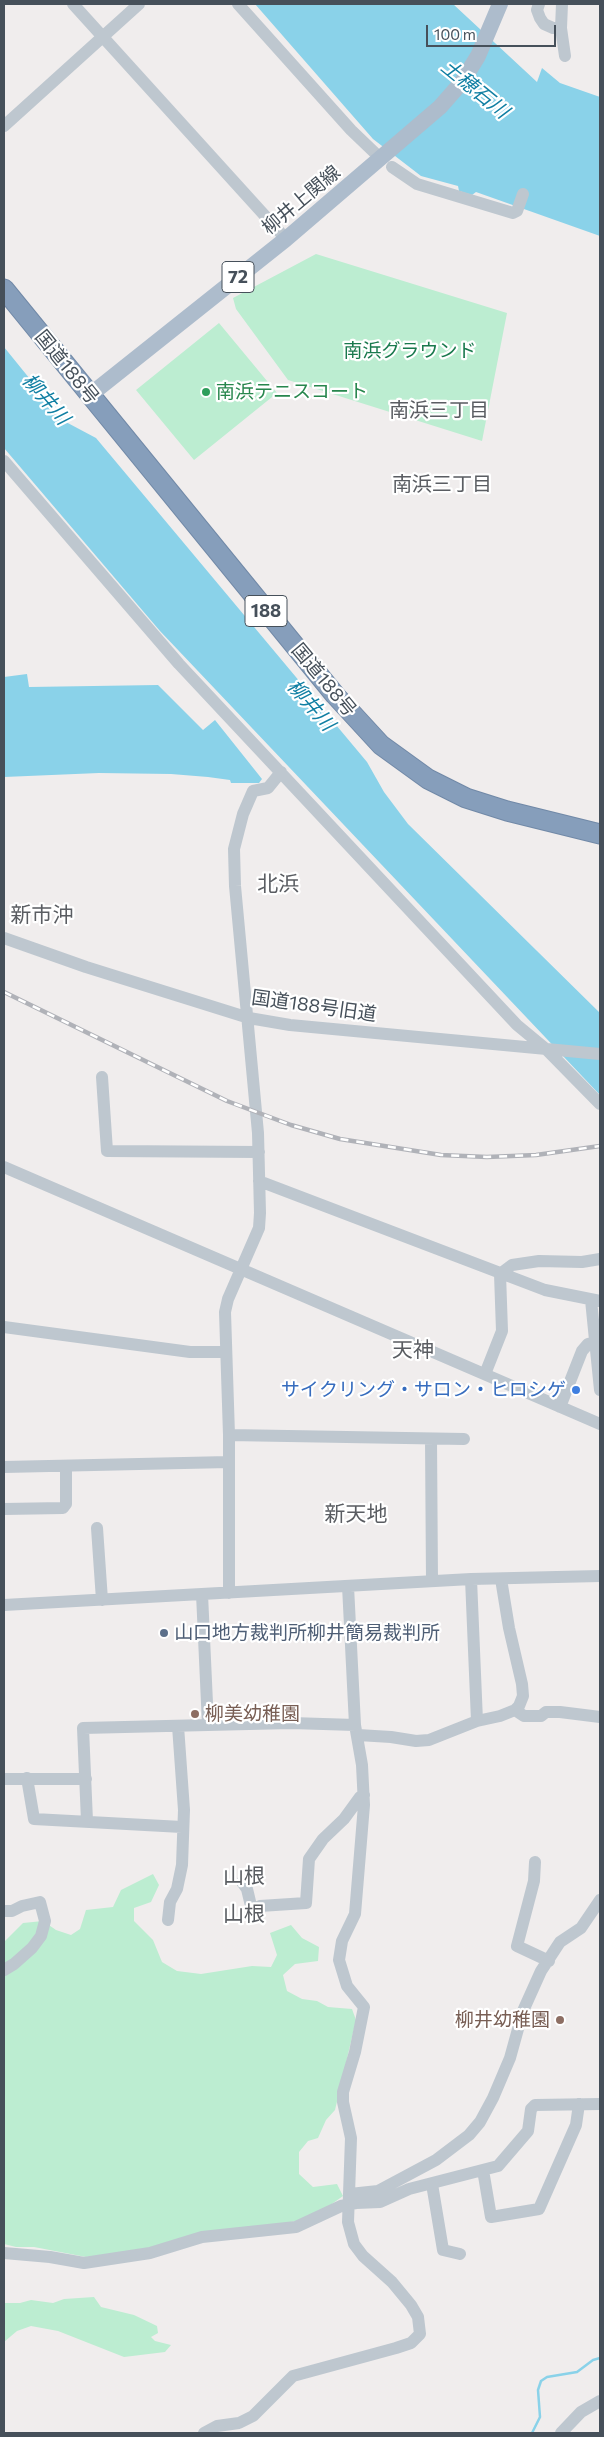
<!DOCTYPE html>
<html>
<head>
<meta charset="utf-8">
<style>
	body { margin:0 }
	#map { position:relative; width:604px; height:2437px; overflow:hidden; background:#f0eded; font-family:Commissioner,sans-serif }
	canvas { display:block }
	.frame { position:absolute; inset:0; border:5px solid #46505a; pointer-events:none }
	.scale { position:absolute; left:426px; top:25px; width:130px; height:22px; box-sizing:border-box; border:2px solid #46505a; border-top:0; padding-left:6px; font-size:15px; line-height:18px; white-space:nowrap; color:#46505a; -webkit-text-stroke:4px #fff; paint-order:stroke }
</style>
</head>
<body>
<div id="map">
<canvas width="604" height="2437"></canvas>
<div class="frame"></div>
<div class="scale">100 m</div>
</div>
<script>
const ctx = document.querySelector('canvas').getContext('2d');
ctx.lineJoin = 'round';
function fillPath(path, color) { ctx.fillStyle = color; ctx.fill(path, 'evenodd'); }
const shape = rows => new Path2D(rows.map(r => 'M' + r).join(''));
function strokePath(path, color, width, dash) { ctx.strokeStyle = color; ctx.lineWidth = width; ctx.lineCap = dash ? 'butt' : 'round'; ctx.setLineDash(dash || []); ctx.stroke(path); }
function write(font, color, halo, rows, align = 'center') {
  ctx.font = font + ' Commissioner,"Noto Sans JP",sans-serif'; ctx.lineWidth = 4.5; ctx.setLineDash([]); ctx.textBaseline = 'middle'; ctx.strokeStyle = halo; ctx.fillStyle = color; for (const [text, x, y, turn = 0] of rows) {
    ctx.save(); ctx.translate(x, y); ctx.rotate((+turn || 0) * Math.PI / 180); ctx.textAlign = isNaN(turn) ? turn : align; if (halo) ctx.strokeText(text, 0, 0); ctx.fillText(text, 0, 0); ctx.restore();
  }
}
fillPath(shape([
	[316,254,507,313,482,441,288,380,236,309,233,298],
	[219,323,277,393,194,460,136,390],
	[153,1874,159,1885,151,1902,134,1908,134,1921,153,1940,162,1962,177,1971,201,1974,252,1966,271,1967,277,1955,270,1933,291,1925,302,1938,319,1947,318,1961,295,1964,283,1975,287,1991,302,1999,317,2001,328,2007,352,2009,356,2020,335,2110,326,2120,318,2138,308,2141,299,2152,299,2174,313,2187,337,2184,343,2196,329,2206,301,2220,137,2251,86,2257,34,2247,16,2247,4,2244,4,1942,23,1923,43,1921,56,1930,71,1935,80,1929,86,1910,113,1907,121,1890],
	[94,2297,101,2307,134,2315,157,2326,158,2333,151,2337,155,2341,171,2345,165,2352,124,2357,58,2331,31,2326,17,2331,4,2342,4,2303,20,2303,31,2300,53,2303,64,2299]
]), '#bcedd1');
fillPath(shape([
	[255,4,453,4,537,82,542,68,560,83,600,97,600,236,476,192,472,195,459,191,458,186,421,176,373,139],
	[4,347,64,421,96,438,367,762,384,792,408,824,600,1013,600,1095,160,631,4,448],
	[27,674,29,687,158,685,203,730,215,720,262,779,259,783,231,783,230,780,208,777,171,774,99,773,4,777,4,677]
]), '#8ad2e9');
strokePath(shape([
	[532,2433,540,2417,538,2390,541,2381,547,2377,577,2372,593,2360,600,2358]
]), '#8ad2e9', 2.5);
const highway = shape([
	[4,289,335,695,381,745,428,779,466,798,507,811,600,834]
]);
strokePath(highway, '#7189a7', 21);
strokePath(shape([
	[73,4,286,239],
	[238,4,351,130,376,154],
	[539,4,537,10,540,18,544,24,553,28,561,28],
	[562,4,561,28,565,56],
	[4,126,139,4],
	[392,167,417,184,513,213,517,211,523,194],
	[4,461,179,664,517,1025,546,1049,600,1104],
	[4,938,86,967,249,1018,290,1025,600,1054],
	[102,1077,107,1151,259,1152],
	[4,1167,600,1424],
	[259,1181,545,1290,600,1301],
	[500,1274,512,1265,539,1261,582,1262,600,1259],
	[591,1300,600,1390],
	[4,1327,190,1352,226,1352],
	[485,1374,502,1331,500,1274],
	[560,1407,582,1351,588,1344,595,1342],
	[229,1435,464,1439],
	[431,1439,432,1581],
	[4,1467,229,1462],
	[4,1509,63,1508,66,1504,66,1466],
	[97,1528,102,1600],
	[471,1579,477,1721],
	[229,1593,229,1435,225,1312,228,1299,259,1228,260,1213,258,1133,235,886,234,849,243,814,253,791,268,788,281,772],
	[202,1594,208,1725],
	[4,1605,471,1579,600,1576],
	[515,1710,524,1716,541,1716,546,1712,560,1712,600,1717],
	[358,1735,391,1737,416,1741,429,1740,477,1721,500,1716,515,1710,519,1706,523,1696,522,1684,509,1628,501,1579],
	[27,1778,34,1819,182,1827],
	[4,1779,86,1779],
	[87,1821,83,1728,291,1723,355,1725],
	[535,1862,534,1881,517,1946,549,1961],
	[242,1882,247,1889,252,1910,260,1906,306,1903,309,1859,323,1839,344,1819,360,1797,364,1795],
	[4,1911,12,1911,22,1906,40,1902,45,1921,41,1936,32,1948,14,1964,4,1970],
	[168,1920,170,1902,177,1889,182,1865,184,1810,178,1726],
	[483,2170,491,2217,539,2209,576,2125,579,2104],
	[432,2184,443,2250,460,2254],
	[350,2194,378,2191,436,2160,469,2135,480,2122,493,2098,510,2058,523,2011,541,1971,560,1942,581,1928,600,1900],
	[4,2253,50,2257,84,2263,150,2253,202,2237,296,2227,341,2206,356,2203,380,2202,409,2189,498,2166,528,2131,531,2109,535,2105,600,2104],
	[204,2433,217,2426,239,2423,253,2416,293,2376,396,2348,411,2343,420,2334,418,2317,411,2305,392,2282,363,2256,354,2244,348,2222,351,2138,343,2102,343,2092,355,2052,364,2007,347,1986,339,1960,342,1941,355,1914,364,1805,362,1765,355,1725,348,1586],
	[561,2433,581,2412,600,2401]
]), '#bec7cf', 12);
strokePath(shape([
	[90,395,286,239,440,107,462,82,478,56,500,4]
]), '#adbccc', 16);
strokePath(highway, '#869ebb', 19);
const rail = shape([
	[4,992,227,1101,291,1125,340,1139,441,1155,487,1157,536,1155,600,1146]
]);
strokePath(rail, '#b0b2b8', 4.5);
strokePath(rail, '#fff', 2.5, [8]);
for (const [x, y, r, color] of [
	[206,392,5,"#2e9e5b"],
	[576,1390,5,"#3f7fe0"],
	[164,1633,5,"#5c6f8a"],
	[195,1714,5,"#8d6e63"],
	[560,2020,5,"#8d6e63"]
]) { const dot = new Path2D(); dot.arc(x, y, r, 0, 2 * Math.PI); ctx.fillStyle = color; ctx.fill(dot); strokePath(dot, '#fff', 2); }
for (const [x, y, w] of [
	[238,277,32],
	[266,611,42]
]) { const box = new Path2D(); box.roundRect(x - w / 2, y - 15.5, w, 31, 4); ctx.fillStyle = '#fff'; ctx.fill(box); strokePath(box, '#46505a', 1); }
write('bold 18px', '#46505a', null, [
	["72",238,277],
	["188",266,611]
]);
write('19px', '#46505a', '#fff', [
	["柳井上関線",301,200,-40],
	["国道188号",67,367,51],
	["国道188号",324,680,50],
	["国道188号旧道",314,1006,8]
]);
write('19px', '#19794d', '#fff', [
	["南浜グラウンド",410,351]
]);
write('19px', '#27864d', '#fff', [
	["南浜テニスコート",216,392]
], 'left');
write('19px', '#366cbe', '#fff', [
	["サイクリング・サロン・ヒロシゲ",566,1390]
], 'right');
write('19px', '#4e5e75', '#fff', [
	["山口地方裁判所柳井簡易裁判所",174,1633]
], 'left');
write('19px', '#785e54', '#fff', [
	["柳美幼稚園",205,1714],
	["柳井幼稚園",550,2020,"right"]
], 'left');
write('italic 20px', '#107fa3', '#fff', [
	["土穂石川",475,89,39],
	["柳井川",46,399,49],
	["柳井川",311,705,49]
]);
write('20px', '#5a5d62', '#fff', [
	["南浜三丁目",439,410],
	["南浜三丁目",442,484]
]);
write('21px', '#5a5d62', '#fff', [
	["北浜",278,884],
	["新市沖",42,915],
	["天神",413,1350],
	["新天地",356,1514],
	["山根",244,1876],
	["山根",244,1914]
]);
</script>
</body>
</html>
